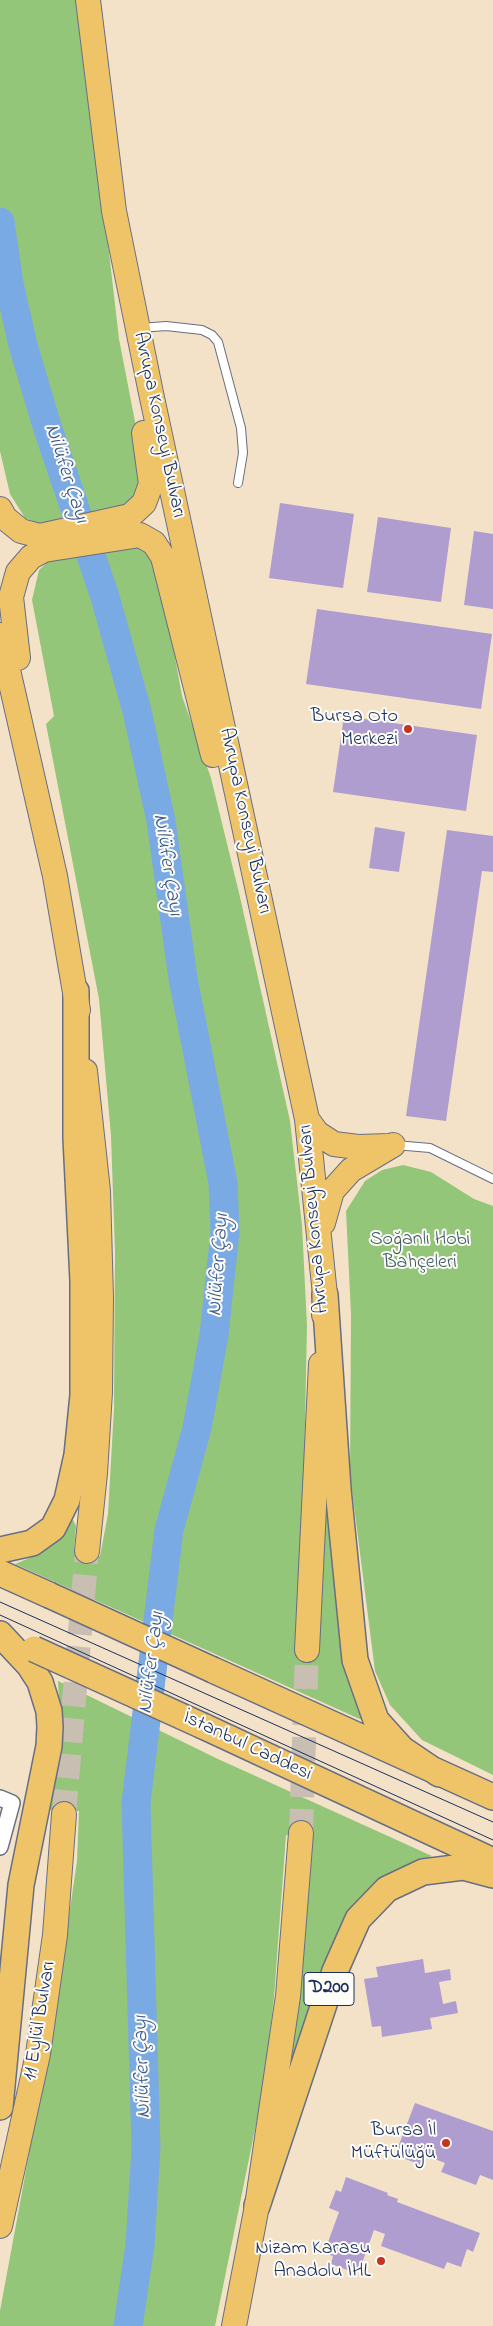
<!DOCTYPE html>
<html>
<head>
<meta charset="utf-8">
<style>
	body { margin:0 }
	canvas { display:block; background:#f3e2c7 }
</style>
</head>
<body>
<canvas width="493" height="2326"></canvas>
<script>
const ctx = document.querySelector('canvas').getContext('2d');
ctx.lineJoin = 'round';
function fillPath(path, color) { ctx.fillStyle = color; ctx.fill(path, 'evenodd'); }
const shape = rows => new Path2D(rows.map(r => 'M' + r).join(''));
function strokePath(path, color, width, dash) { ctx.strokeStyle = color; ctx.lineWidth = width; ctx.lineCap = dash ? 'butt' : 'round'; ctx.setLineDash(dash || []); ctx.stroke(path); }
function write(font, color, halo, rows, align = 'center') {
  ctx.font = font + ' "Indie Flower",sans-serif'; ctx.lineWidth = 4; ctx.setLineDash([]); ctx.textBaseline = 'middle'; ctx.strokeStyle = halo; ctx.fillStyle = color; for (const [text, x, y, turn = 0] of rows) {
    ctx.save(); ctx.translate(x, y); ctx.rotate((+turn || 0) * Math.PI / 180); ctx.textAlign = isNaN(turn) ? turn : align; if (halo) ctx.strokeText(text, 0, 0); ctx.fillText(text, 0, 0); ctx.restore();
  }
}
fillPath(shape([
	[0,0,76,0,104,209,119,339,138,437,141,493,121,509,44,525,25,518,10,494,0,451],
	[120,541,151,549,163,591,182,696,211,778,240,897,290,1121,302,1225,307,1326,303,1521,295,1654,318,1655,325,1501,331,1506,364,1721,15,1564,32,1557,48,1544,72,1518,76,1526,74,1550,100,1556,108,1514,114,1408,115,1251,111,1136,99,999,46,724,54,716,32,600,39,570,52,558],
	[403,1165,431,1172,474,1199,493,1206,493,1775,422,1740,390,1705,375,1671,350,1474,351,1314,346,1211,365,1181,382,1170],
	[58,1681,218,1759,432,1856,407,1865,371,1887,346,1915,287,2090,299,1990,311,1833,286,1835,274,1997,264,2085,215,2326,0,2326,0,2311,54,2019,77,1861,79,1811,45,1810,60,1724]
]), '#93c678');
strokePath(shape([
	[0,222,9,284,23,345,47,426,105,597,137,711,161,821,183,978,223,1183,225,1232,214,1335,197,1428,169,1530,136,1803,146,2148,140,2245,128,2326]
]), '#7aaae4', 29);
fillPath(shape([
	[280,503,354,514,343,588,269,578],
	[378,517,451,528,441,602,367,592],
	[474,531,493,534,493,609,464,605],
	[317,609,492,634,481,709,306,684],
	[344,716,477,735,466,811,333,792],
	[375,827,405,832,399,872,369,868],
	[447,830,493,836,493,872,482,871,446,1121,406,1116],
	[423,1959,425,1973,450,1969,451,1980,439,1982,443,2004,456,2001,458,2013,430,2018,432,2029,382,2037,381,2026,372,2027,364,1979,378,1977,376,1967],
	[415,2103,493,2131,493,2180,480,2175,476,2185,441,2172,445,2163,424,2155,421,2165,395,2155],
	[346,2177,388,2193,387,2195,398,2199,397,2202,480,2233,473,2252,467,2249,461,2267,447,2262,444,2269,381,2246,385,2234,374,2230,361,2266,359,2265,356,2273,331,2264,333,2256,324,2253,339,2212,329,2208,336,2190,341,2192]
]), '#af9dd0');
strokePath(shape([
	[64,1814,87,1551],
	[301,1833,307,1650]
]), '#c8beb2', 24, [24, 12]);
const service = shape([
	[140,328,166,326,202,330,212,335,218,342,241,428,243,453,238,483],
	[395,1145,430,1148,493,1179]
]);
const minor = shape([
	[0,1798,12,1803,0,1847]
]);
const primary = shape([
	[88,0,114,211,151,393,307,1119,325,1295,324,1315],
	[0,509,5,518,21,531,40,536,130,516,144,503,151,484,144,433],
	[0,635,55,876,78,1010],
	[18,658,11,597,18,572,31,557,44,550,140,535,154,543,163,557,213,755],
	[85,1071,98,1191,101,1297,100,1392,95,1473,87,1551],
	[307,1119,317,1133,334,1144,358,1147,389,1146],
	[323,1223,332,1191,351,1170,393,1145],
	[307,1650,321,1364],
	[0,2226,38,2054,55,1935,64,1814],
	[234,2326,257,2206,288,1996,301,1833]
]);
const trunk = shape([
	[325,1295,338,1489,355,1660,376,1720,402,1749,439,1774],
	[0,1550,32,1543,53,1528,67,1500,77,1455,83,1395,83,1281,76,1138,76,991],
	[0,1573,49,1595],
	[0,1634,29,1665,40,1682,49,1711,50,1727,49,1746,21,1885,0,2107],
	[213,1670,493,1797],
	[203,1726,493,1861],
	[257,2206,335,1971,358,1919,387,1889,423,1872,463,1867,493,1875]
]);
strokePath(service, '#676e83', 10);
strokePath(minor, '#676e83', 18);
strokePath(primary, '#676e83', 26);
strokePath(trunk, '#676e83', 28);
strokePath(service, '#fff', 8);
strokePath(minor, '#fff', 15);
strokePath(primary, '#efc469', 24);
strokePath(trunk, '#efc469', 25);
strokePath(shape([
	[0,1602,493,1822],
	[0,1615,493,1840]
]), '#1b2f5e', 1);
const trunkBridge = shape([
	[49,1595,213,1670],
	[34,1649,203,1726]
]);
strokePath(trunkBridge, '#676e83', 28, []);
strokePath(trunkBridge, '#efc469', 25);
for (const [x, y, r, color] of [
	[408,729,5,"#c8321e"],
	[446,2143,5,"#c8321e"],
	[381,2261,5,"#c8321e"]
]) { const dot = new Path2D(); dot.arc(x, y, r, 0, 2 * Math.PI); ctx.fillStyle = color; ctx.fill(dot); strokePath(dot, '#fdfcf7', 2); }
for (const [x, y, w] of [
	[329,1989,50]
]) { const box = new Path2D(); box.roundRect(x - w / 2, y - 16.5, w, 33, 4); ctx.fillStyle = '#fdfcf7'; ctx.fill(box); strokePath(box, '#1b2f5e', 1); }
write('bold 19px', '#1b2f5e', null, [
	["D200",329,1989]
]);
write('20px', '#1b2f5e', '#fdfcf7', [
	["Avrupa Konseyi Bulvarı",158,425,78],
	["Avrupa Konseyi Bulvarı",244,821,78],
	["Avrupa Konseyi Bulvarı",315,1219,-95],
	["İstanbul Caddesi",247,1747,25],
	["11 Eylül Bulvarı",41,2021,-81]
]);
write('20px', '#1b2f5e', '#fdfcf7', [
	["Bursa Oto",398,718],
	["Merkezi",398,741],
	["Bursa İl",436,2132],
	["Müftülüğü",436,2155],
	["Nizam Karasu",371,2250],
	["Anadolu İHL",371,2273]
], 'right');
write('20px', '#3f5c66', '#fdfcf7', [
	["Soğanlı Hobi",420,1241],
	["Bahçeleri",420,1264]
]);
write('italic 21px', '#3c5a8d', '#fdfcf7', [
	["Nilüfer Çayı",65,474,72],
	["Nilüfer Çayı",166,865,81],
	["Nilüfer Çayı",220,1265,-86],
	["Nilüfer Çayı",153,1663,-83],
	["Nilüfer Çayı",144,2067,-92]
]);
</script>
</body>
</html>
